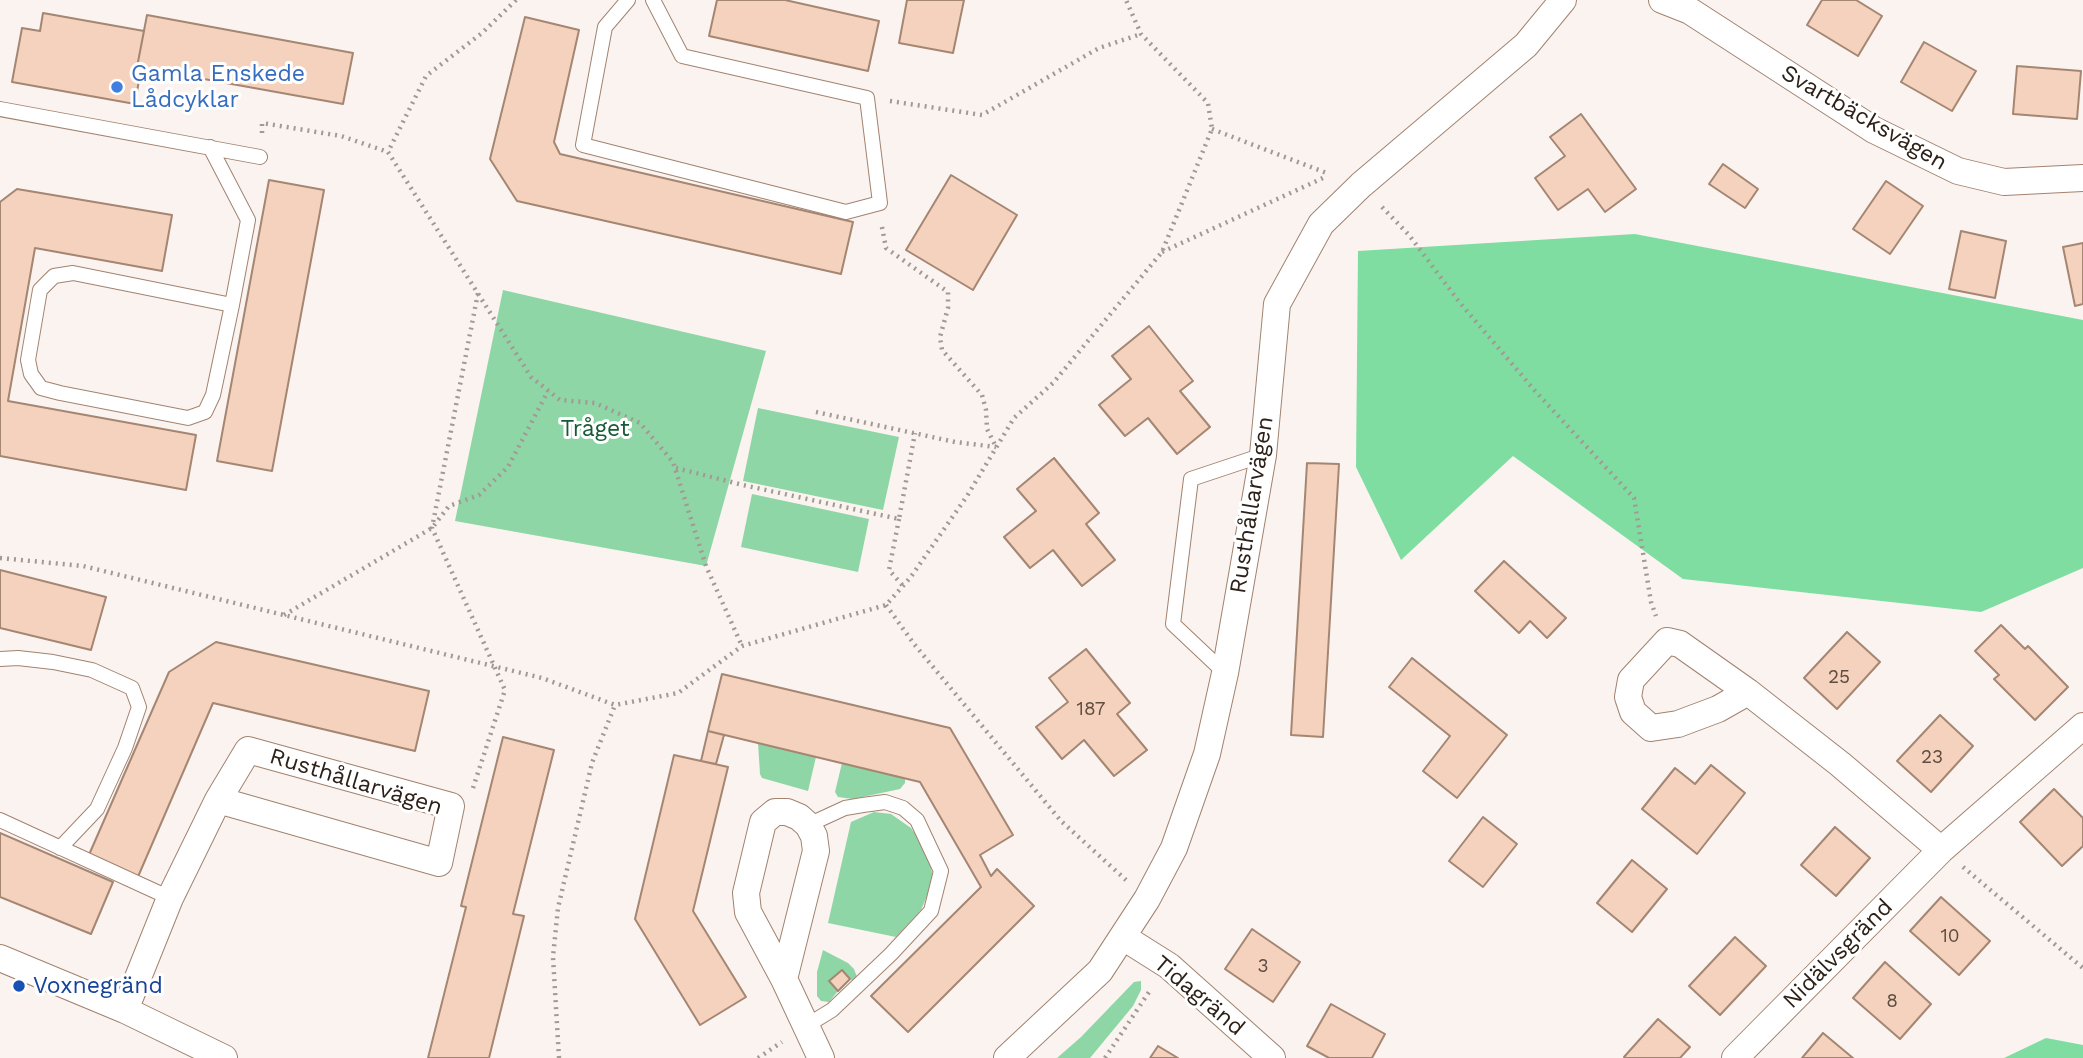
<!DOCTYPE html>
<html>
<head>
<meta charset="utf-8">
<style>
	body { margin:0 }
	canvas { display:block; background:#faf3ef }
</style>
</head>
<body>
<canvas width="2083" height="1058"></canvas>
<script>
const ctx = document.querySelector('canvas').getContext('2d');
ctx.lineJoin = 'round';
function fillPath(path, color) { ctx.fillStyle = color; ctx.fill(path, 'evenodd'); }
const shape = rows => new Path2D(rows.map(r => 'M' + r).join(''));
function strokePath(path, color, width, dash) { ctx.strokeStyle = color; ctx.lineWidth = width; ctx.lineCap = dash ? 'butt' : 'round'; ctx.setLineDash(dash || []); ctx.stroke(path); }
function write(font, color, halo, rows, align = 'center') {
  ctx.font = font + ' "Work Sans",sans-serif'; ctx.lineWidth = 6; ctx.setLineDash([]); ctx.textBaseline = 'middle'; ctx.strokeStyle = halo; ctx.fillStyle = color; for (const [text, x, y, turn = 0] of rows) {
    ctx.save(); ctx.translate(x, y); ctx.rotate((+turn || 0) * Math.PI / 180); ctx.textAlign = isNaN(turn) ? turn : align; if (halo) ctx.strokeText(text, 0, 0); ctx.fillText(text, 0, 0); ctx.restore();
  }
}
fillPath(shape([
	[503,290,766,351,706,566,455,521],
	[758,408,899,437,883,510,743,481],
	[752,494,869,519,858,572,741,547],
	[758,743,816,757,808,791,762,778,760,774],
	[842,763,905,778,905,783,900,789,853,799,838,797,835,792],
	[874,812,891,814,911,828,926,849,934,880,921,910,896,937,828,923,851,822],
	[823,950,848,963,854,969,857,977,853,981,841,970,829,981,838,991,829,1002,821,1001,817,996,817,972],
	[1141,981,1141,990,1133,1006,1090,1058,1057,1058,1081,1037,1134,982]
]), '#8ed6a6');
fillPath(shape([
	[1635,234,2083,320,2083,568,1981,612,1683,579,1513,456,1401,560,1356,467,1358,251],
	[2046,1038,2083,1045,2083,1058,2004,1058]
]), '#7fdda1');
const building = shape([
	[717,0,785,0,879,21,868,71,709,36,717,0],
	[907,0,964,0,953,53,899,43,907,0],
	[1822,0,1856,0,1882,16,1858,56,1807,25,1822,0],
	[43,13,144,31,137,67,141,68,135,104,12,82,22,28,40,31,43,13],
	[147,15,353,53,343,104,137,67,147,15],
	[525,17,579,30,554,142,560,154,853,222,841,274,517,201,490,159,525,17],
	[1924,42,1976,71,1952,111,1901,82,1924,42],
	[2017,66,2081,71,2077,119,2013,114,2017,66],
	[1581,114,1636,189,1605,212,1588,189,1558,210,1535,178,1565,156,1550,137,1581,114],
	[1723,164,1758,189,1745,208,1709,184,1723,164],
	[951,175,1017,215,973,290,906,250,951,175],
	[269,180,324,190,272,471,217,461,269,180],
	[1886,181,1923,206,1890,254,1853,229,1886,181],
	[17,189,172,215,162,271,35,248,8,401,196,435,186,490,0,456,0,202,17,189],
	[1961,231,2006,241,1995,298,1949,289,1961,231],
	[2083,243,2083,304,2075,306,2063,247,2083,243],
	[1149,326,1193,381,1180,391,1210,427,1177,454,1148,418,1125,436,1099,405,1131,379,1112,356,1149,326],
	[1054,458,1099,513,1086,524,1115,560,1082,586,1053,550,1030,568,1004,537,1036,511,1017,489,1054,458],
	[1307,463,1339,464,1323,737,1291,735,1307,463],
	[1504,561,1566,618,1547,638,1530,621,1519,633,1475,591,1504,561],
	[0,570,106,597,91,650,0,628,0,570],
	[2001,625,2025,649,2028,646,2068,687,2035,720,1994,679,1999,675,1975,651,2001,625],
	[1847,632,1880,662,1837,709,1804,678,1847,632],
	[216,642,429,691,415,751,213,703,137,879,88,857,169,672,216,642],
	[1086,649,1130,703,1117,714,1147,750,1114,776,1084,740,1062,759,1036,727,1068,702,1049,678,1086,649],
	[1412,658,1507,735,1457,798,1423,771,1450,736,1389,687,1412,658],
	[722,674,950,728,1013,835,980,855,991,876,997,869,1034,906,908,1032,871,996,981,887,920,782,708,731,722,674],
	[1940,715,1973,746,1931,792,1897,761,1940,715],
	[708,731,724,735,716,764,701,761,708,731],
	[503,737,554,750,513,914,524,916,489,1058,428,1058,466,907,461,906,503,737],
	[674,755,728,767,693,911,746,997,700,1025,635,919,674,755],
	[1711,765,1745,793,1697,854,1642,809,1675,768,1695,784,1711,765],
	[2054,789,2083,818,2083,846,2062,866,2020,822,2054,789],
	[1483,817,1517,844,1483,887,1449,861,1483,817],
	[1835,827,1870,858,1836,896,1801,865,1835,827],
	[0,833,113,882,91,934,0,897,0,833],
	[1632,860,1667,889,1632,932,1597,903,1632,860],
	[1941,897,1990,941,1959,975,1910,931,1941,897],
	[1252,929,1300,962,1273,1002,1225,969,1252,929],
	[1735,937,1766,966,1720,1015,1689,986,1735,937],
	[1885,962,1931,1004,1900,1039,1853,998,1885,962],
	[842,970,850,979,838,991,829,981,842,970],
	[1331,1004,1385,1034,1372,1058,1329,1058,1307,1046,1331,1004],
	[1658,1019,1690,1047,1680,1058,1626,1058,1624,1057,1658,1019],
	[1823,1033,1853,1058,1802,1058,1823,1033],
	[1158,1046,1178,1058,1150,1058,1158,1046]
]);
fillPath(building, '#f4d2bd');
strokePath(building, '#a58673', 2);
const lane = shape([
	[628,0,605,27,583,145,846,212,880,203,867,98,682,56,653,0],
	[0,109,260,157],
	[210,147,248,220,232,305,213,395,205,412,188,418,60,393,41,388,31,374,28,360,40,290,54,276,73,273,232,305],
	[0,659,18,658,53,662,92,670,132,688,139,707,125,748,97,809,60,848],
	[1225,673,1173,624,1191,479,1263,455],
	[0,820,170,898],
	[806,1026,832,1010,891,954,931,911,941,871,917,820,903,808,885,802,863,805,845,808,808,825]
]);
const street = shape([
	[1662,0,1690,11,1874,130,1958,171,2004,182,2083,178],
	[1748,692,1718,709,1678,724,1651,728,1633,712,1628,697,1631,680,1667,641,1680,644,1748,692,1840,764,1941,850],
	[1123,937,1169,966,1272,1058],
	[0,958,125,1010,224,1058],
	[784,979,816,851,814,836,808,825,799,817,787,812,775,812,763,822,746,893,748,912,784,979,821,1058],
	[125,1010,170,898,218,800,439,863,451,806,248,750,218,800],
	[1007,1058,1100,971,1147,899,1174,848,1207,754,1225,673,1263,455,1277,304,1321,224,1361,185,1526,45,1563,0],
	[1735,1058,1941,850,2083,726]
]);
strokePath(lane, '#a28370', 16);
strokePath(street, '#a28370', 28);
strokePath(shape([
	[516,0,482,33,426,76,388,152,531,377,560,400,595,403,640,423,673,462,706,566,742,646],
	[890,101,982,115,1099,48,1141,34],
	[1212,129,1329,174],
	[262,133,262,123,341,136,388,152],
	[1382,207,1409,235,1460,303,1536,392,1634,498,1651,602,1656,616],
	[882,227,886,248,948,292,948,308,940,337,942,350,982,395,986,410,987,429,996,447],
	[1162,252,1323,178],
	[816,412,955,442,996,447],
	[676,468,743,485,899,519,915,433],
	[899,519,889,570,903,586],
	[0,558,83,566,542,678,615,705,678,693,742,646,886,605,910,578,967,496,1014,418,1053,383,1162,252,1212,129,1208,103,1141,34,1126,0],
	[886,605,914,644,1061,821,1126,880],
	[284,615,432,528,449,506,479,495,508,467,548,391],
	[473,788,505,690,432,528,478,293],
	[1963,867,2083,968],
	[559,1058,553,957,558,908,592,763,615,705],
	[758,1058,782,1042],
	[1105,1058,1151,989]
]), '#a29993', 4.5, [2, 5]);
strokePath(lane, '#fff', 14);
strokePath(street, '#fff', 26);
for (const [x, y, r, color] of [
	[117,87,7,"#3f7fe0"],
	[19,986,7,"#1a4fb4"]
]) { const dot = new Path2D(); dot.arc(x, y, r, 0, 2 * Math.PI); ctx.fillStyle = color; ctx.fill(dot); strokePath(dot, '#fff', 2.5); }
write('19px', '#5f4d42', null, [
	["25",1839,677],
	["187",1091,709],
	["23",1932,757],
	["10",1950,936],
	["3",1263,966],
	["8",1892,1001]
]);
write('23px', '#366cbe', '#fff', [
	["Gamla Enskede",131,74],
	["Lådcyklar",131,100]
], 'left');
write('23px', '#2d2119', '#fff', [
	["Svartbäcksvägen",1864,118,30],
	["Rusthållarvägen",1252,505,-81],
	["Rusthållarvägen",356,782,17],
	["Nidälvsgränd",1838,954,-45],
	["Tidagränd",1199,996,40]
]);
write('23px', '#165b35', '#fff', [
	["Tråget",595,429]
]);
write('23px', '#164399', '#fff', [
	["Voxnegränd",33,986]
], 'left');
</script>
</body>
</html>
